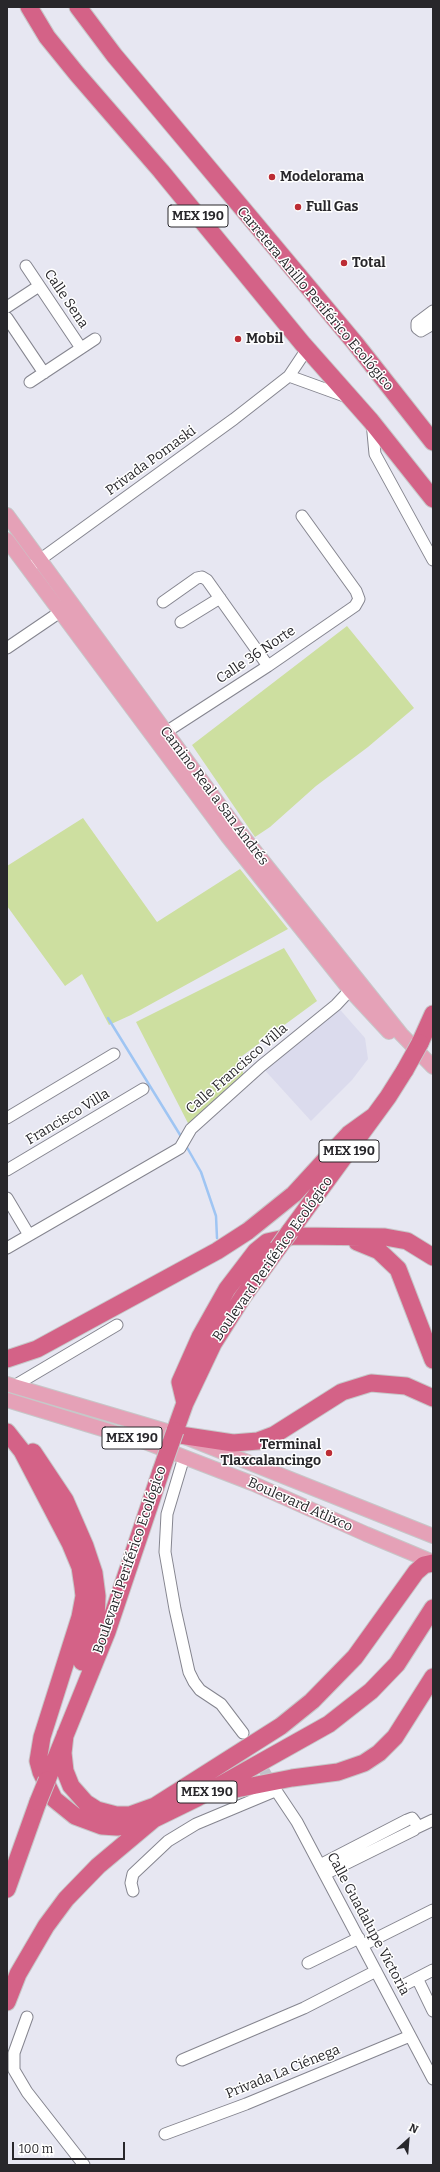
<!DOCTYPE html>
<html>
<head>
<meta charset="utf-8">
<style>
	body { margin:0 }
	#map { position:relative; width:440px; height:2172px; overflow:hidden; background:#e7e7f2; font-family:Bitter,serif }
	canvas { display:block }
	.frame { position:absolute; inset:0; border:8px solid #28272b; pointer-events:none }
	.north { position:absolute; left:388px; top:2120px; width:40px; height:40px; -webkit-text-stroke:3px #fff; paint-order:stroke; rotate:26deg; font-size:11px; font-weight:700; line-height:16px; text-align:center; color:#28272b }
	.north::after { content:''; display:block; margin:auto; width:14px; height:18px; background:#28272b; clip-path:polygon(50% 0,100% 100%,50% 72%,0 100%) }
	.scale { position:absolute; left:12px; top:2142px; width:113px; height:18px; box-sizing:border-box; border:2px solid #28272b; border-top:0; padding-left:5px; font-size:12px; line-height:14px; white-space:nowrap; color:#28272b; -webkit-text-stroke:3px #fff; paint-order:stroke }
</style>
</head>
<body>
<div id="map">
<canvas width="440" height="2172"></canvas>
<div class="frame"></div>
<div class="north">N</div>
<div class="scale">100 m</div>
</div>
<script>
const ctx = document.querySelector('canvas').getContext('2d');
ctx.lineJoin = 'round';
function fillPath(path, color) { ctx.fillStyle = color; ctx.fill(path, 'evenodd'); }
const shape = rows => new Path2D(rows.map(r => 'M' + r).join(''));
function strokePath(path, color, width, dash) { ctx.strokeStyle = color; ctx.lineWidth = width; ctx.lineCap = dash ? 'butt' : 'round'; ctx.setLineDash(dash || []); ctx.stroke(path); }
function write(font, color, halo, rows, align = 'center') {
  ctx.font = font + ' Bitter,serif'; ctx.lineWidth = 3; ctx.setLineDash([]); ctx.textBaseline = 'middle'; ctx.strokeStyle = halo; ctx.fillStyle = color; for (const [text, x, y, turn = 0] of rows) {
    ctx.save(); ctx.translate(x, y); ctx.rotate((+turn || 0) * Math.PI / 180); ctx.textAlign = isNaN(turn) ? turn : align; if (halo) ctx.strokeText(text, 0, 0); ctx.fillText(text, 0, 0); ctx.restore();
  }
}
fillPath(shape([
	[336,1005,365,1038,368,1059,352,1080,311,1121,261,1066]
]), '#dbdbed');
fillPath(shape([
	[347,626,414,708,368,747,316,786,270,827,255,837,192,745],
	[83,818,157,922,240,869,288,929,131,1015,109,1025,82,974,65,986,7,906,7,866],
	[284,948,317,1001,238,1059,246,1080,191,1129,136,1022]
]), '#cddfa0');
strokePath(shape([
	[108,1018,182,1138],
	[185,1144,201,1172,216,1216,217,1238]
]), '#9fc5f3', 2.5);
strokePath(shape([
	[247,1741,273,1786]
]), '#c1c1ca', 11, [11, 5.5]);
const minor = shape([
	[26,266,81,348],
	[7,307,39,286],
	[433,311,417,323,417,328,421,331,433,324],
	[7,318,44,373],
	[289,376,347,397],
	[30,382,95,339],
	[372,422,375,454,433,560],
	[34,564,234,419,289,376,307,349],
	[163,602,197,578,202,577,207,580,268,666],
	[181,622,220,598],
	[7,648,60,612],
	[166,732,268,666,355,606,359,599,356,591,302,516],
	[7,1118,114,1054],
	[7,1170,143,1089],
	[7,1198,29,1235],
	[7,1248,180,1148,191,1129,261,1066,336,1005,350,990,353,982],
	[14,1386,117,1325],
	[184,1457,167,1514,165,1552,175,1609,189,1672,194,1682,200,1690,221,1704,243,1733],
	[273,1786,297,1822,433,2079],
	[416,1828,433,1820],
	[320,1865,407,1820,412,1818,415,1822,417,1826,414,1830,325,1874],
	[133,1891,131,1883,133,1874,168,1841,196,1824,275,1791],
	[363,1945,433,1910],
	[308,1963,359,1938],
	[417,1978,433,2011],
	[402,1986,433,1970],
	[27,2017,14,2053,14,2070,27,2092,84,2165],
	[182,2060,304,2008,376,1971],
	[165,2134,246,2104,410,2036]
]);
const major = shape([
	[7,515,234,825,401,1034,433,1067],
	[7,540,228,837,350,990,389,1032],
	[7,1384,180,1435,433,1536],
	[7,1400,145,1442,254,1484,366,1534,433,1562]
]);
const highway = shape([
	[29,7,47,37,77,74,161,171,302,343,371,421,433,499],
	[78,7,114,55,355,343,433,442],
	[420,1043,433,1014],
	[290,1231,388,1097,405,1070],
	[357,1242,379,1251,398,1269,433,1360],
	[7,1359,37,1349,217,1251,248,1231,294,1194,349,1134,374,1116],
	[185,1403,180,1382,200,1337,227,1289,256,1251,267,1242,294,1236,385,1237,407,1241,433,1257],
	[175,1431,185,1403,213,1344,242,1298,278,1248],
	[7,1432,22,1451,70,1543,80,1567,83,1587,84,1596,80,1617,42,1737,38,1761,41,1772,54,1799,75,1816,102,1826,117,1827,135,1825],
	[180,1435,233,1443,258,1441,274,1435,342,1392,371,1383,406,1386,433,1398],
	[33,1452,65,1500,85,1546,94,1573,97,1596,96,1619,82,1662],
	[65,1735,63,1753,65,1771,71,1786,86,1803,97,1810,116,1815,130,1815,155,1806,281,1726,312,1701,355,1657,416,1572,424,1565,433,1563],
	[47,1780,107,1632,161,1471],
	[216,1793,292,1778,338,1772,364,1763,379,1753,395,1737,433,1677],
	[7,1889,38,1802],
	[7,2002,18,1974,46,1926,66,1899,98,1866,154,1819,197,1798,329,1724,371,1691,397,1664,433,1608]
]);
strokePath(minor, '#85858f', 13);
strokePath(major, '#c7c7c8', 16);
strokePath(highway, '#c7c7c8', 19);
strokePath(minor, '#fff', 11);
strokePath(major, '#e5a1b7', 14);
strokePath(highway, '#d46287', 17);
const highwayBridge = shape([
	[405,1070,420,1043],
	[278,1248,290,1231],
	[161,1471,175,1431],
	[38,1802,47,1780]
]);
strokePath(highwayBridge, '#c7c7c8', 19, []);
strokePath(highwayBridge, '#d46287', 17);
for (const [x, y, r, color] of [
	[272,177,4,"#bc2c34"],
	[298,207,4,"#bc2c34"],
	[344,263,4,"#bc2c34"],
	[238,339,4,"#bc2c34"],
	[329,1453,4,"#bc2c34"]
]) { const dot = new Path2D(); dot.arc(x, y, r, 0, 2 * Math.PI); ctx.fillStyle = color; ctx.fill(dot); strokePath(dot, '#fff', 1.5); }
for (const [x, y, w] of [
	[198,216,60],
	[349,1151,60],
	[132,1438,60],
	[207,1792,60]
]) { const box = new Path2D(); box.roundRect(x - w / 2, y - 11, w, 22, 3); ctx.fillStyle = '#fff'; ctx.fill(box); strokePath(box, '#28272b', 1); }
write('bold 13px', '#28272b', null, [
	["MEX 190",198,216],
	["MEX 190",349,1151],
	["MEX 190",132,1438],
	["MEX 190",207,1792]
]);
write('bold 14px', '#28272b', '#fff', [
	["Modelorama",280,177],
	["Full Gas",306,207],
	["Total",352,263],
	["Mobil",246,339],
	["Terminal",321,1445,"right"],
	["Tlaxcalancingo",321,1461,"right"]
], 'left');
write('14px', '#28272b', '#fff', [
	["Calle Sena",66,299,56],
	["Carretera Anillo Periférico Ecológico",315,299,50],
	["Privada Pomaski",151,461,-36],
	["Calle 36 Norte",256,655,-34],
	["Camino Real a San Andrés",214,796,53],
	["Calle Francisco Villa",237,1069,-41],
	["Francisco Villa",68,1117,-31],
	["Boulevard Periférico Ecológico",273,1259,-55],
	["Boulevard Atlixco",300,1505,24],
	["Boulevard Periférico Ecológico",130,1560,-71],
	["Calle Guadalupe Victoria",368,1924,62],
	["Privada La Ciénega",283,2072,-22]
]);
</script>
</body>
</html>
